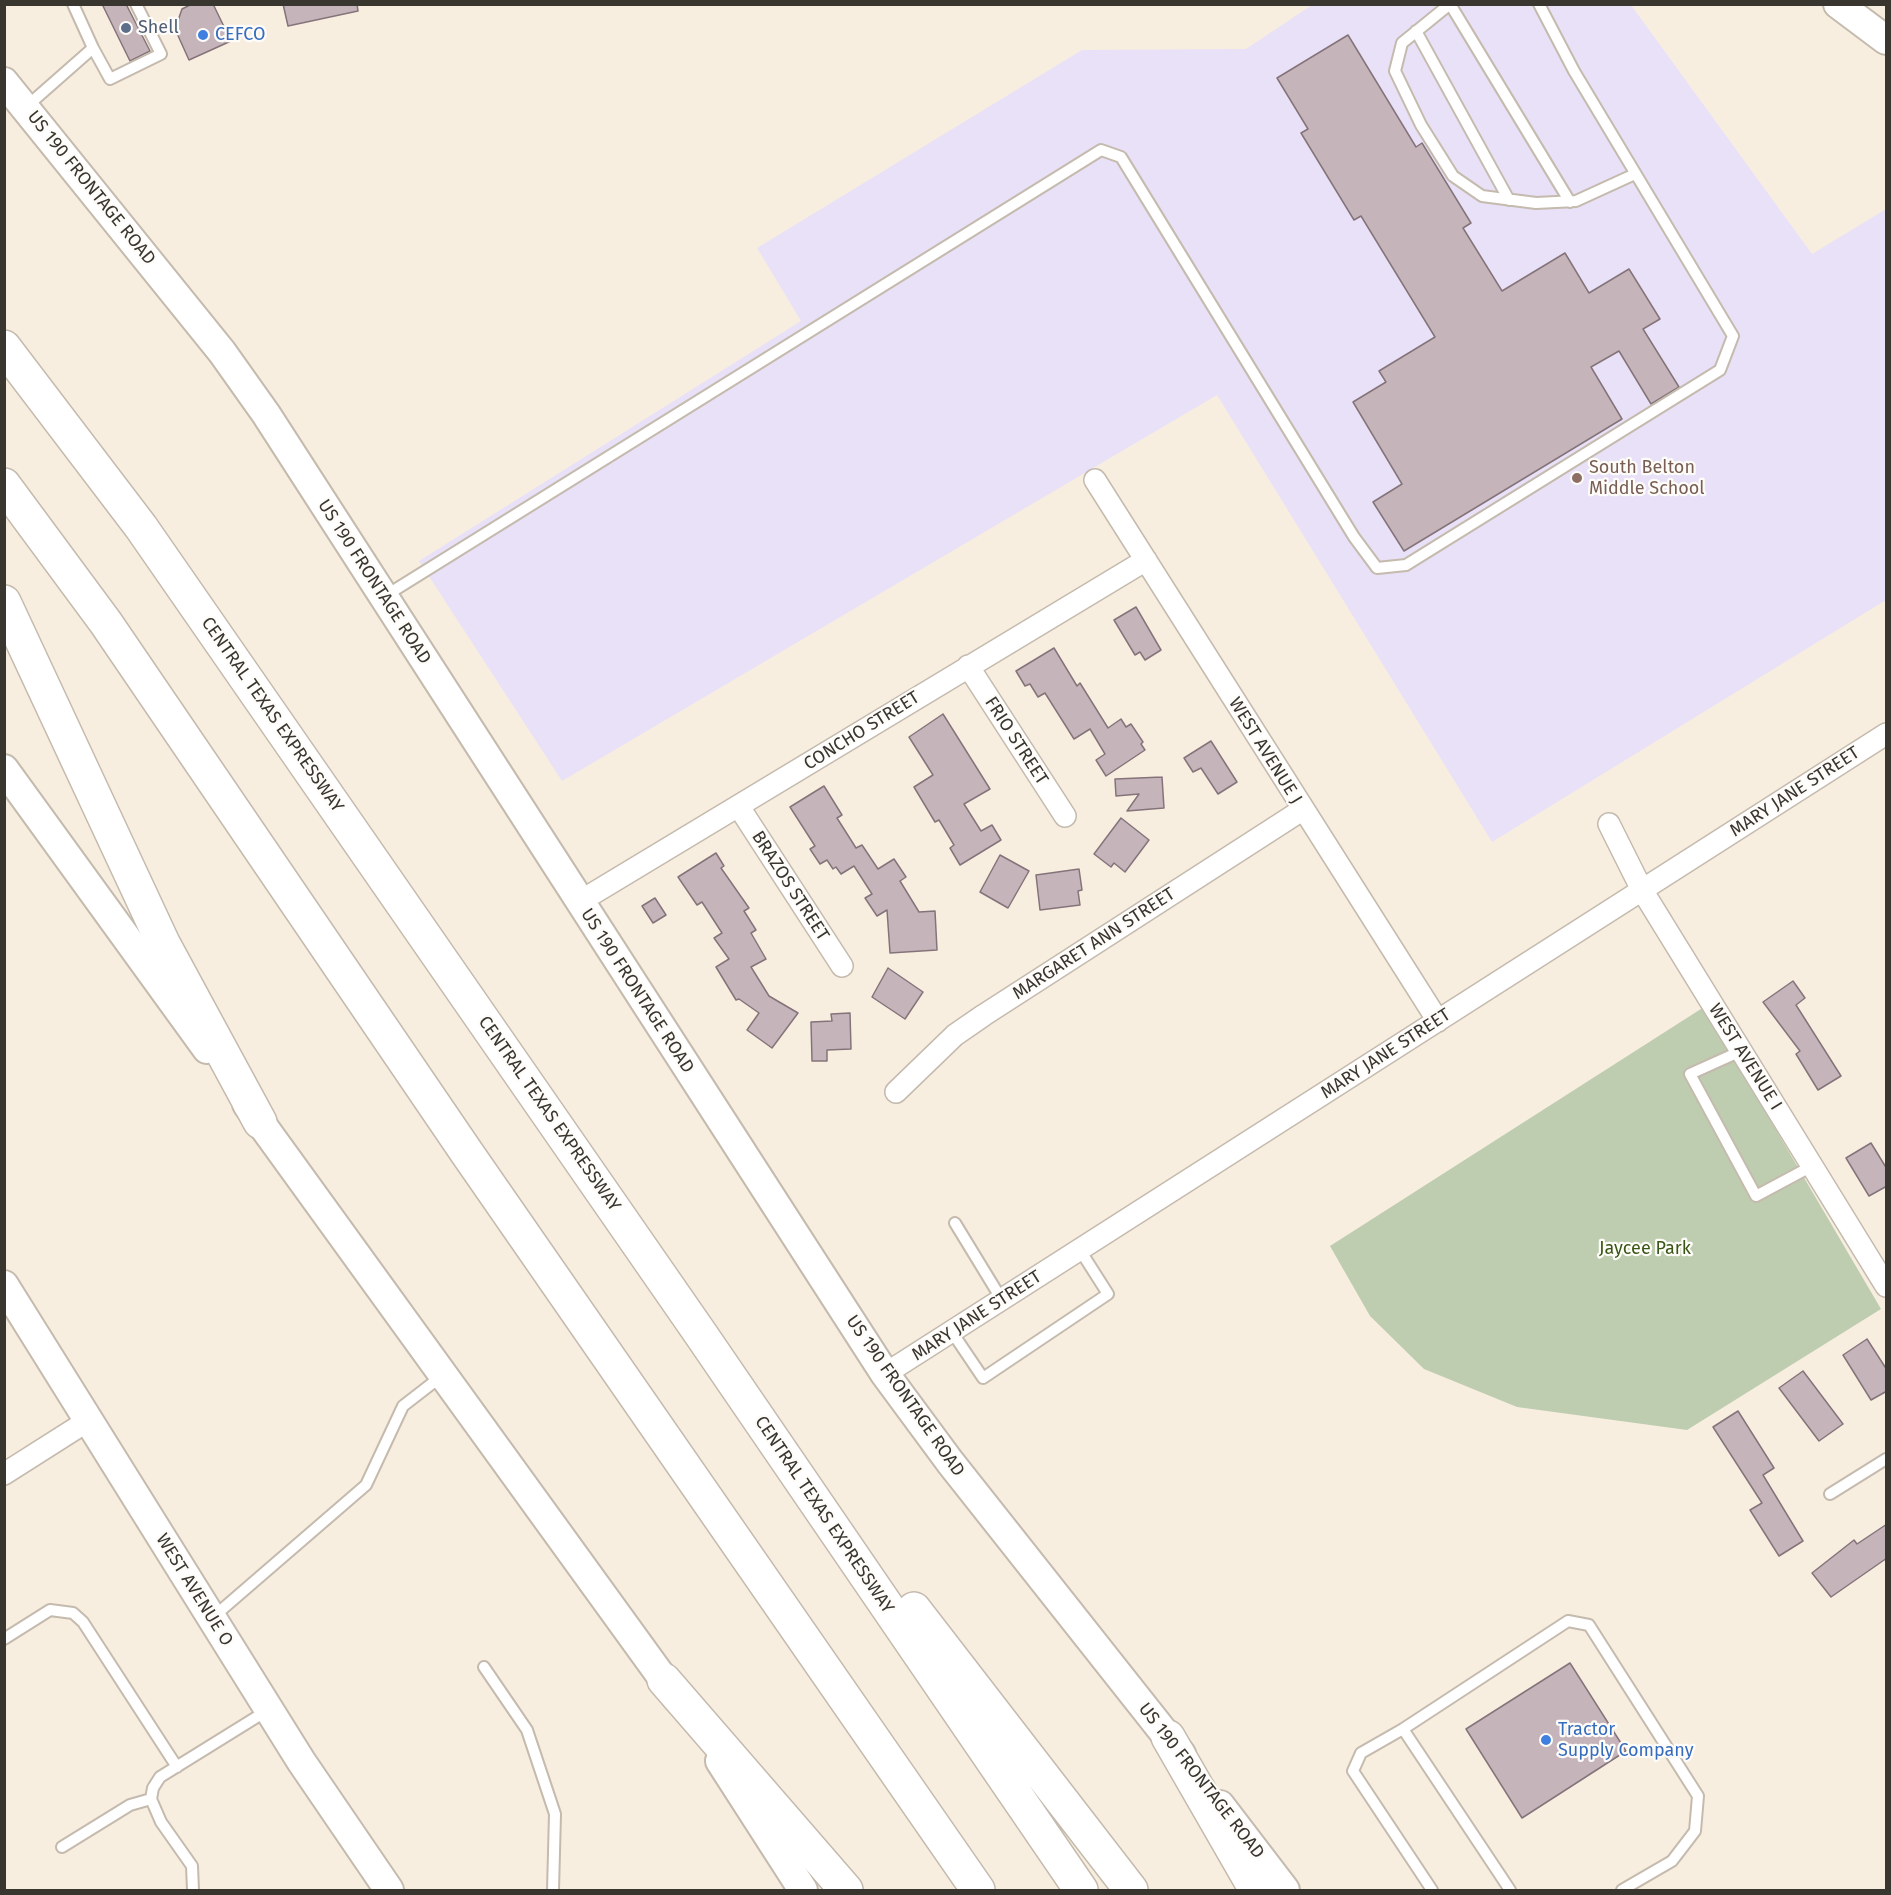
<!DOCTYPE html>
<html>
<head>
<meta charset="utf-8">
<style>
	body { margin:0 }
	#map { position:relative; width:1891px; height:1895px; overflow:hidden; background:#f8eee0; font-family:"Fira Sans",sans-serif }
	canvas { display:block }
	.frame { position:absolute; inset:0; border:6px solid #393630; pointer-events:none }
</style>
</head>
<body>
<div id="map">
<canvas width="1891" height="1895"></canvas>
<div class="frame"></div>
</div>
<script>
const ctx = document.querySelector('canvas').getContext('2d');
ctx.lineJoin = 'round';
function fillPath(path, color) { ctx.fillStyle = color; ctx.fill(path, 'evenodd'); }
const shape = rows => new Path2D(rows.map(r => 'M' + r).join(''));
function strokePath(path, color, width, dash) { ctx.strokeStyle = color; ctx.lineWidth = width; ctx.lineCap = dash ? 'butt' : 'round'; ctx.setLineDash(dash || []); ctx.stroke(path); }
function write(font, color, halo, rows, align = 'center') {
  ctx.font = font + ' "Fira Sans",sans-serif'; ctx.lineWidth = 4.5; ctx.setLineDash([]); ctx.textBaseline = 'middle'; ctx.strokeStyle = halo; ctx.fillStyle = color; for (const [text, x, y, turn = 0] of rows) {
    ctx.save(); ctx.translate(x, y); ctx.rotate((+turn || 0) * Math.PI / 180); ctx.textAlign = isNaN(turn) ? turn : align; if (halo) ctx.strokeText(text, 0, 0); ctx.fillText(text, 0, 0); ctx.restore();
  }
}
fillPath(shape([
	[1312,5,1631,5,1812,254,1886,209,1886,600,1492,842,1217,395,562,781,419,561,801,321,757,248,1082,50,1246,49]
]), '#e8e1f7');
fillPath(shape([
	[1704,1007,1881,1309,1687,1430,1517,1407,1424,1369,1370,1316,1330,1246]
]), '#becdb0');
const building = shape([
	[102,4,126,4,150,51,130,61,102,4],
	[192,4,213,4,231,41,189,60,175,29,182,9,192,4],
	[283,4,357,4,358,11,288,26,283,4],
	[1348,35,1416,147,1422,143,1471,223,1463,228,1502,291,1565,253,1589,293,1629,269,1660,319,1643,329,1679,387,1651,404,1619,351,1591,367,1622,419,1404,551,1373,502,1402,484,1353,402,1386,382,1379,371,1435,337,1361,216,1354,220,1301,133,1308,129,1277,78,1348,35],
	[1136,607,1161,650,1145,660,1140,652,1135,655,1114,620,1136,607],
	[1054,648,1077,686,1080,683,1108,728,1121,719,1126,727,1131,724,1143,742,1141,744,1145,750,1106,776,1096,760,1105,754,1090,729,1074,739,1045,693,1038,697,1030,684,1025,686,1016,671,1054,648],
	[943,714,990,789,964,804,981,831,992,825,1001,840,960,865,950,848,954,845,939,820,935,822,914,787,933,775,909,737,943,714],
	[1211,741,1237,782,1218,794,1201,768,1193,772,1184,758,1211,741],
	[1162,777,1164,808,1127,811,1139,794,1116,796,1115,779,1162,777],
	[824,786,842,815,837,818,856,848,862,845,878,869,894,859,906,877,900,881,919,912,935,911,937,950,890,953,887,910,877,916,865,898,872,894,854,866,841,874,836,867,833,869,827,860,820,864,810,849,815,846,790,807,824,786],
	[1121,818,1149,840,1125,872,1114,863,1111,867,1094,854,1121,818],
	[716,853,724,866,721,868,749,908,744,911,756,930,751,933,766,959,751,967,769,996,798,1013,772,1048,747,1030,759,1013,739,999,736,1000,716,967,729,959,714,938,722,933,702,902,697,905,678,877,716,853],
	[1000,855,1029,871,1008,908,980,892,1000,855],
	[1079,869,1082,890,1078,891,1080,905,1040,910,1036,875,1079,869],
	[655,898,666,915,653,923,642,906,655,898],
	[888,968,923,992,905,1019,872,997,888,968],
	[1793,981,1805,998,1796,1005,1841,1076,1818,1090,1796,1054,1800,1051,1763,1002,1793,981],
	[850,1013,851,1049,827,1050,827,1061,812,1061,811,1022,832,1021,831,1014,850,1013],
	[1871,1143,1887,1169,1887,1186,1869,1196,1846,1158,1871,1143],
	[1867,1339,1887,1370,1887,1391,1871,1400,1843,1355,1867,1339],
	[1803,1371,1843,1424,1819,1441,1779,1388,1803,1371],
	[1738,1411,1774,1468,1763,1475,1803,1541,1779,1556,1750,1510,1762,1503,1713,1427,1738,1411],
	[1887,1524,1887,1558,1831,1597,1812,1573,1854,1540,1857,1544,1887,1524],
	[1570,1663,1626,1751,1522,1818,1466,1729,1570,1663]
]);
fillPath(building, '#c6b4bb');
strokePath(building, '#84747a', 1.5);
const lane = shape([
	[73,4,93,48],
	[1450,4,1402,43,1395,71,1421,125,1453,176,1482,196,1536,203,1576,201,1635,174],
	[1450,4,1570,202],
	[1416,31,1509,200],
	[26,107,93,48,110,79,161,54,136,4],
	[385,596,1101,150,1121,157,1354,537,1377,568,1406,565,1720,370,1733,336,1574,71,1539,4],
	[1741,1051,1690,1074,1756,1196,1812,1166],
	[955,1223,1002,1300],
	[952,1332,983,1378,1108,1294,1080,1250],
	[1830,1494,1886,1459],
	[212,1618,366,1485,403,1406,443,1375],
	[4,1639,50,1610,73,1613,83,1622,177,1767],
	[484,1667,527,1730,555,1814,553,1890],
	[1403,1729,1510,1890],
	[62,1847,130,1805,151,1799],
	[193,1890,192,1866,161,1822,151,1799,153,1788,160,1777,268,1710],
	[1432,1890,1353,1771,1361,1753,1403,1729,1568,1621,1589,1625,1698,1796,1695,1831,1672,1861,1622,1890]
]);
const street = shape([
	[1095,480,1438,1021],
	[968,666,1065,816],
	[739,807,842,966],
	[1609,824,1642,890,1886,1286],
	[579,902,1146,560],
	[896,1092,955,1035,984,1015,1302,810],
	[885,1374,1886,734],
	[4,1474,89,1420]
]);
const secondary = shape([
	[1838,4,1886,40],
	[4,82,222,352,266,414,885,1374,950,1462,1181,1754],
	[4,769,207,1049],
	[247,1104,677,1698],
	[4,1285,301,1761,389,1890],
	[720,1761,803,1890],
	[1220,1805,1285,1890]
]);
const highway = shape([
	[4,347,141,527,700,1333,1081,1890],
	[4,485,106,623,467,1153,978,1890],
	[4,602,163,943,260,1122],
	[914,1609,1131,1890],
	[664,1680,846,1890],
	[1168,1737,1256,1890]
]);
strokePath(lane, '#c4baad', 14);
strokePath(street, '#c4baad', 24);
strokePath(secondary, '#c4baad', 32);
strokePath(highway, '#c4baad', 36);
strokePath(lane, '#fff', 10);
strokePath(street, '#fff', 21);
strokePath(secondary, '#fff', 28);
strokePath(highway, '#fff', 33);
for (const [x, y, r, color] of [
	[126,28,6,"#5c6f8a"],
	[203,35,6,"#3f7fe0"],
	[1577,478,6,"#8d6e63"],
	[1546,1740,6,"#3f7fe0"]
]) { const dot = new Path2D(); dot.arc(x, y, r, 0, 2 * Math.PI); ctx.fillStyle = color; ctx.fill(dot); strokePath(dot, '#fefcf9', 2); }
write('18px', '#4e5e75', '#fefcf9', [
	["Shell",138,28]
], 'left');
write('18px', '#366cbe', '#fefcf9', [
	["CEFCO",215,35],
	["Tractor",1558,1730],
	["Supply Company",1558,1751]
], 'left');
write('18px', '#393630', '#fefcf9', [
	["US 190 FRONTAGE ROAD",91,188,51],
	["US 190 FRONTAGE ROAD",374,582,57],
	["CENTRAL TEXAS EXPRESSWAY",272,715,55],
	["CONCHO STREET",862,731,-32],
	["FRIO STREET",1016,741,57],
	["WEST AVENUE J",1265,751,58],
	["MARY JANE STREET",1795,792,-33],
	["BRAZOS STREET",790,886,57],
	["MARGARET ANN STREET",1094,944,-33],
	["US 190 FRONTAGE ROAD",637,991,57],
	["MARY JANE STREET",1386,1054,-33],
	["WEST AVENUE I",1745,1057,58],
	["CENTRAL TEXAS EXPRESSWAY",549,1114,55],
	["MARY JANE STREET",977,1316,-33],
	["US 190 FRONTAGE ROAD",905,1396,55],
	["CENTRAL TEXAS EXPRESSWAY",824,1515,56],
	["WEST AVENUE O",194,1590,58],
	["US 190 FRONTAGE ROAD",1201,1781,52]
]);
write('18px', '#785e54', '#fefcf9', [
	["South Belton",1589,468],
	["Middle School",1589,489]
], 'left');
write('18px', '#395616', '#fefcf9', [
	["Jaycee Park",1645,1249]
]);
</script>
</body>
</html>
